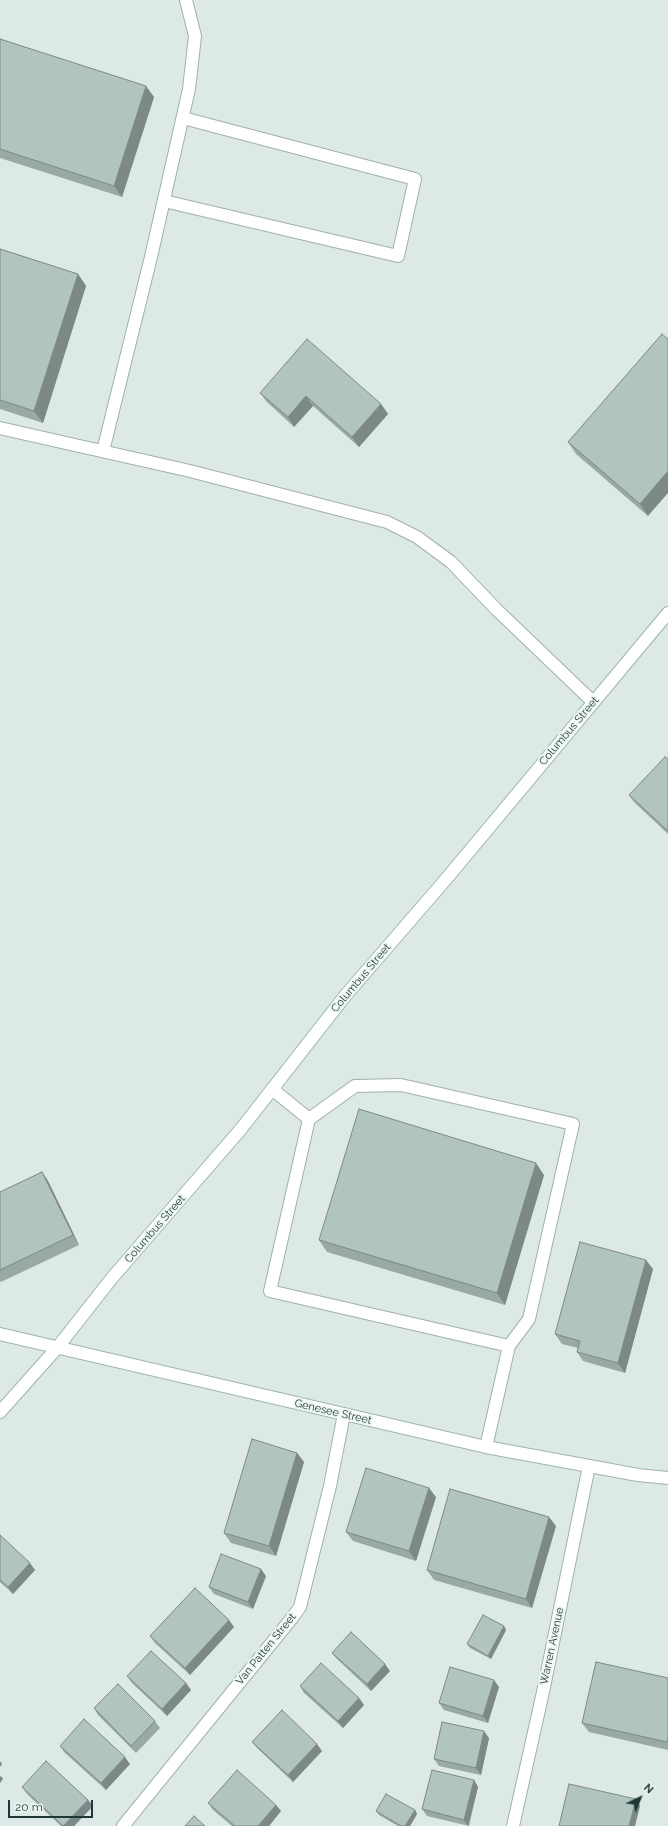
<!DOCTYPE html>
<html>
<head>
<meta charset="utf-8">
<style>
	body { margin:0 }
	#map { position:relative; width:668px; height:1826px; overflow:hidden; background:#dde9e6; font-family:Raleway,sans-serif }
	canvas { display:block }
	.north { position:absolute; left:620px; top:1778px; width:40px; height:40px; -webkit-text-stroke:3px #edf6f3; paint-order:stroke; rotate:43deg; font-size:11px; font-weight:700; line-height:16px; text-align:center; color:#1f3836 }
	.north::after { content:''; display:block; margin:auto; width:14px; height:18px; background:#1f3836; clip-path:polygon(50% 0,100% 100%,50% 72%,0 100%) }
	.scale { position:absolute; left:8px; top:1800px; width:85px; height:18px; box-sizing:border-box; border:2px solid #1f3836; border-top:0; padding-left:5px; font-size:12px; line-height:14px; white-space:nowrap; color:#1f3836; -webkit-text-stroke:3px #edf6f3; paint-order:stroke }
</style>
</head>
<body>
<div id="map">
<canvas width="668" height="1826"></canvas>
<div class="north">N</div>
<div class="scale">20 m</div>
</div>
<script>
const ctx = document.querySelector('canvas').getContext('2d');
ctx.lineJoin = 'round';
const shape = rows => new Path2D(rows.map(r => 'M' + r).join(''));
function strokePath(path, color, width, dash) { ctx.strokeStyle = color; ctx.lineWidth = width; ctx.lineCap = dash ? 'butt' : 'round'; ctx.setLineDash(dash || []); ctx.stroke(path); }
function fillPath(path, color) { ctx.fillStyle = color; ctx.fill(path, 'evenodd'); }
function write(font, color, halo, rows, align = 'center') {
  ctx.font = font + ' Raleway,sans-serif'; ctx.lineWidth = 4; ctx.setLineDash([]); ctx.textBaseline = 'middle'; ctx.strokeStyle = halo; ctx.fillStyle = color; for (const [text, x, y, turn = 0] of rows) {
    ctx.save(); ctx.translate(x, y); ctx.rotate((+turn || 0) * Math.PI / 180); ctx.textAlign = isNaN(turn) ? turn : align; if (halo) ctx.strokeText(text, 0, 0); ctx.fillText(text, 0, 0); ctx.restore();
  }
}
const lane = shape([
	[164,201,398,256,415,179,183,118],
	[0,428,190,471,387,522,417,537,451,562,496,609,593,702],
	[103,451,151,257,189,89,195,36,186,0],
	[401,1085,573,1124,529,1319,509,1346,270,1291,309,1119,355,1086,401,1085],
	[272,1089,309,1119],
	[486,1447,509,1346]
]);
const street = shape([
	[123,1826,292,1618,300,1607,330,1486,344,1414],
	[513,1826,543,1692,589,1466]
]);
const secondary = shape([
	[0,1334,486,1447,638,1475,668,1478],
	[0,1412,57,1348,112,1278,241,1129,345,996,447,878,668,613]
]);
strokePath(lane, '#a0b0ae', 14);
strokePath(street, '#a0b0ae', 14);
strokePath(secondary, '#9cb5b0', 14);
strokePath(lane, '#fff', 12);
strokePath(street, '#fff', 12);
strokePath(secondary, '#fff', 12);
fillPath(shape([
	[0,39,154,97,122,197,0,158],
	[0,249,78,274,86,286,43,423,0,409],
	[668,339,648,516,576,454,568,442],
	[260,393,381,404,388,414,359,447,313,406,294,427,267,402],
	[668,759,668,834,634,802,629,795],
	[42,1172,48,1181,79,1245,1,1282,0,1281,0,1192],
	[544,1175,505,1305,327,1252,319,1240],
	[653,1269,625,1373,583,1361,577,1352,578,1348,562,1344,555,1334],
	[297,1453,304,1462,276,1556,231,1543,224,1533],
	[436,1497,416,1561,353,1541,346,1532],
	[556,1526,532,1608,434,1580,427,1570],
	[0,1535,35,1570,13,1594,0,1582],
	[266,1576,253,1609,214,1594,209,1587],
	[504,1626,506,1630,491,1659,470,1648,467,1644],
	[234,1627,190,1675,155,1643,150,1636],
	[332,1653,390,1671,371,1691,337,1659],
	[127,1676,186,1683,191,1690,167,1716,132,1683],
	[668,1678,668,1750,589,1732,582,1723],
	[300,1686,359,1698,364,1705,343,1728,304,1693],
	[499,1687,488,1723,444,1710,439,1703],
	[94,1708,155,1721,160,1728,136,1753,98,1715],
	[489,1738,481,1775,439,1766,434,1759],
	[252,1742,322,1751,293,1782,257,1748],
	[60,1746,130,1764,106,1790,64,1752],
	[474,1780,478,1787,469,1826,427,1816,422,1809],
	[22,1787,88,1800,93,1806,74,1826,61,1826,27,1794],
	[208,1803,276,1805,281,1811,269,1826,232,1826,213,1810],
	[415,1810,417,1814,410,1826,398,1826,379,1815,376,1811]
]), '#99a9a4');
fillPath(shape([
	[146,86,154,97,122,197,114,186],
	[78,274,86,286,43,423,34,411],
	[306,396,313,406,294,427,288,417],
	[381,404,388,414,359,447,352,437],
	[668,471,668,493,648,516,640,504],
	[536,1163,544,1175,505,1305,497,1293],
	[42,1172,48,1181,79,1245,73,1235],
	[646,1260,653,1269,625,1373,618,1363],
	[297,1453,304,1462,276,1556,269,1546],
	[429,1488,436,1497,416,1561,409,1551],
	[549,1517,556,1526,532,1608,526,1599],
	[30,1563,35,1570,13,1594,8,1587],
	[261,1569,266,1576,253,1609,248,1602],
	[229,1620,234,1627,190,1675,185,1668],
	[504,1626,506,1630,491,1659,488,1656],
	[385,1664,390,1671,371,1691,367,1684],
	[494,1680,499,1687,488,1723,483,1716],
	[186,1683,191,1690,167,1716,162,1709],
	[359,1698,364,1705,343,1728,338,1721],
	[484,1731,489,1738,481,1775,476,1768],
	[317,1744,322,1751,293,1782,288,1775],
	[125,1757,130,1764,106,1790,101,1783],
	[0,1761,2,1764,0,1767],
	[1,1776,3,1779,0,1783,0,1777],
	[474,1780,478,1787,468,1826,464,1820],
	[636,1799,640,1806,635,1826,629,1826],
	[88,1800,93,1806,74,1826,64,1826],
	[276,1805,281,1811,269,1826,258,1826],
	[415,1810,417,1814,410,1826,405,1826]
]), '#7d8986');
const building = shape([
	[0,39,146,86,114,186,0,149,0,39],
	[0,249,78,274,34,411,0,400,0,249],
	[662,334,668,339,668,471,640,504,568,442,662,334],
	[307,339,381,404,352,437,306,396,288,417,260,393,307,339],
	[665,757,668,759,668,831,629,795,665,757],
	[359,1109,536,1163,497,1293,319,1240,359,1109],
	[42,1172,73,1235,0,1270,0,1192,42,1172],
	[580,1242,646,1260,618,1363,577,1352,580,1341,555,1334,580,1242],
	[252,1439,297,1453,269,1546,224,1533,252,1439],
	[366,1468,429,1488,409,1551,346,1532,366,1468],
	[450,1489,549,1517,526,1599,427,1570,450,1489],
	[0,1535,30,1563,8,1587,0,1580,0,1535],
	[221,1554,261,1569,248,1602,209,1587,221,1554],
	[195,1588,229,1620,185,1668,150,1636,195,1588],
	[483,1615,504,1626,488,1656,467,1644,483,1615],
	[351,1632,385,1664,367,1684,332,1653,351,1632],
	[151,1651,186,1683,162,1709,127,1676,151,1651],
	[596,1662,668,1678,668,1737,667,1742,582,1723,596,1662],
	[321,1663,359,1698,338,1721,300,1686,321,1663],
	[450,1667,494,1680,483,1716,439,1703,450,1667],
	[118,1684,155,1721,131,1746,94,1708,118,1684],
	[282,1710,317,1744,288,1775,252,1742,282,1710],
	[84,1719,125,1757,101,1783,60,1746,84,1719],
	[442,1722,484,1731,476,1768,434,1759,442,1722],
	[46,1761,88,1800,63,1826,22,1787,46,1761],
	[237,1770,276,1805,258,1826,235,1826,208,1803,237,1770],
	[432,1770,474,1780,464,1820,422,1809,432,1770],
	[569,1784,636,1799,629,1826,559,1826,569,1784],
	[386,1794,415,1810,405,1826,401,1826,376,1811,386,1794],
	[194,1816,205,1826,185,1826,194,1816]
]);
fillPath(building, '#b2c4bf');
strokePath(building, '#7d8986', 1);
write('11px', '#1f3836', '#edf6f3', [
	["Columbus Street",569,731,-50],
	["Columbus Street",361,978,-50],
	["Columbus Street",155,1229,-49],
	["Genesee Street",333,1412,13],
	["Warren Avenue",552,1646,-78],
	["Van Patten Street",266,1649,-51]
]);
</script>
</body>
</html>
